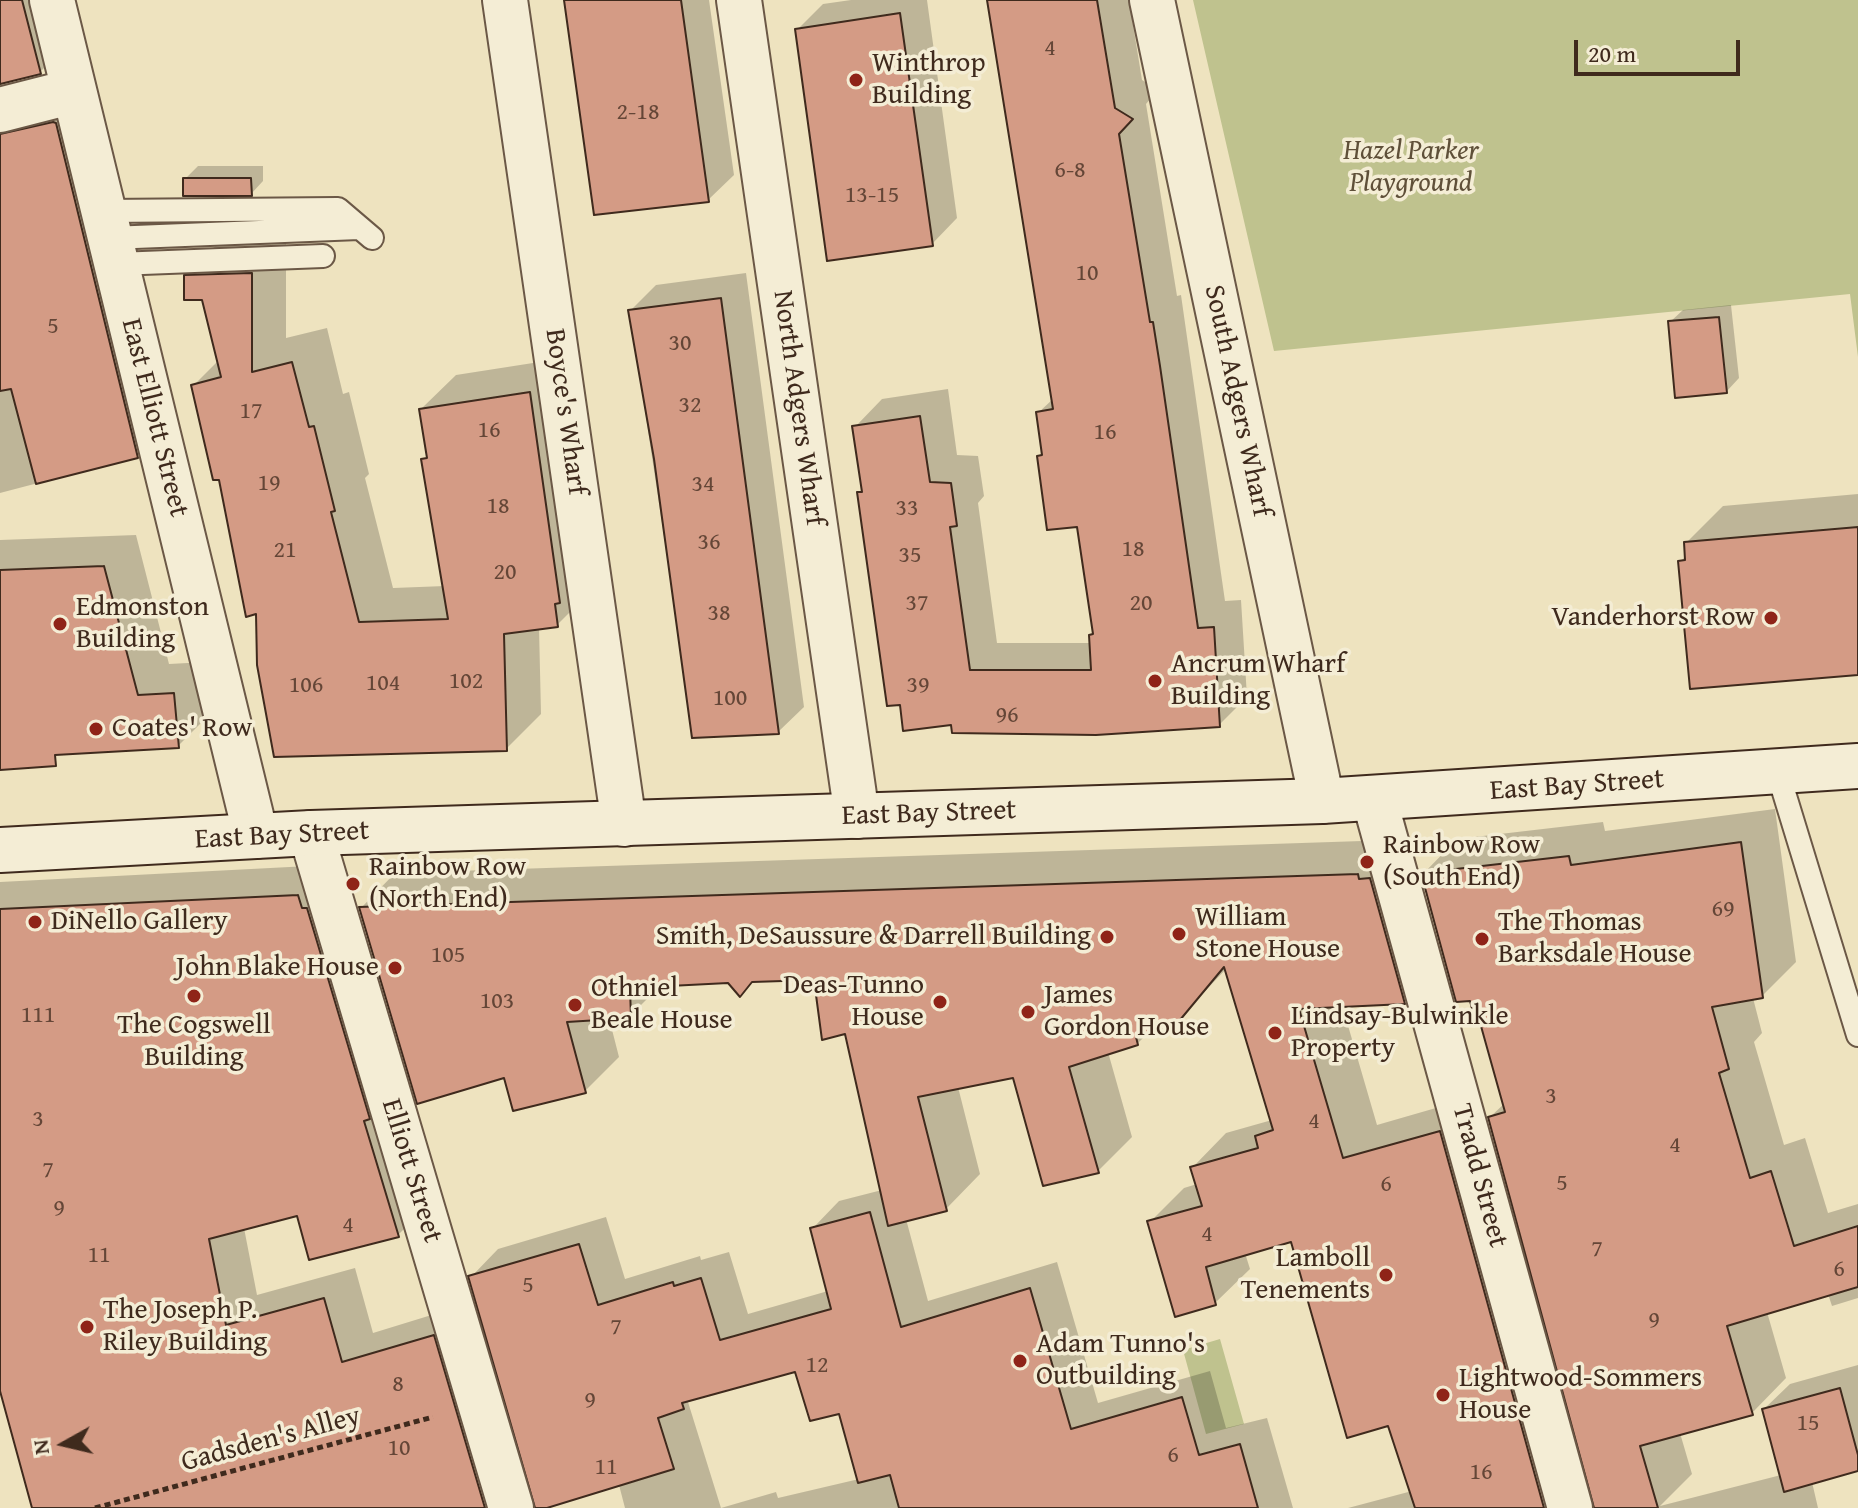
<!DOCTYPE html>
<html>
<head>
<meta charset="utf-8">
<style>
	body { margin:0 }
	#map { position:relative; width:1858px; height:1508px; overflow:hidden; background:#eee3bf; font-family:"Gentium Book Plus",serif }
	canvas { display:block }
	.north { position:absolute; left:24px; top:1404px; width:80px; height:80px; -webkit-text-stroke:6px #f4edd5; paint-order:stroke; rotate:262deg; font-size:22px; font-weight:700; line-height:32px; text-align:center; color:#3f2a1d }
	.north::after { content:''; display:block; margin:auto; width:28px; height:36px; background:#3f2a1d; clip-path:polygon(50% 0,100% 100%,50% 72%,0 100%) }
	.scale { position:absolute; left:1574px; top:40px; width:166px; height:36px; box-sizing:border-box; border:4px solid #3f2a1d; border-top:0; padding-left:10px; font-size:24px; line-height:28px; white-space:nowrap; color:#3f2a1d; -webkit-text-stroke:6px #f4edd5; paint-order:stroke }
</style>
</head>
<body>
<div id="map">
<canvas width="1858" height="1508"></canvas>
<div class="north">N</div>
<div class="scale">20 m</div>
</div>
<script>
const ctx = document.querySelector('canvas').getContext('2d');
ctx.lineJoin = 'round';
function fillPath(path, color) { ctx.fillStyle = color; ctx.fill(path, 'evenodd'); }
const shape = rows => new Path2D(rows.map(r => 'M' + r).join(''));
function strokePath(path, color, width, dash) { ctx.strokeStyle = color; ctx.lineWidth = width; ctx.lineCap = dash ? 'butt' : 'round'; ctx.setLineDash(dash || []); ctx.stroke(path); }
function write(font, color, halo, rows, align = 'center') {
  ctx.font = font + ' "Gentium Book Plus",serif'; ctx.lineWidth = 7; ctx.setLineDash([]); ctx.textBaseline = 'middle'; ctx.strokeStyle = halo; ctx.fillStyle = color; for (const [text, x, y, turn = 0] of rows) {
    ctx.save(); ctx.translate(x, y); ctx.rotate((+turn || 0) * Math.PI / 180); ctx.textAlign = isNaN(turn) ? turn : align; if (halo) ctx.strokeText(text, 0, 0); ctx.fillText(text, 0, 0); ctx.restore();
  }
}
fillPath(shape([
	[1193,0,1858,0,1858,357,1850,294,1274,351],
	[1220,1339,1244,1424,1206,1434,1183,1350]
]), '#bfc28e');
fillPath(shape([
	[0,0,65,0,75,37,40,72,11,81,18,93,91,89,172,421,137,457,0,493],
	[566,0,709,0,734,175,708,200],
	[851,0,927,0,957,218,932,244,797,30,823,4],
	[989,0,1129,0,1142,80,1158,90,1146,104,1177,296,1181,295,1187,337,1225,601,1241,600,1247,697,1219,725,953,722,855,427,882,399,948,389,957,455,978,456,984,496,978,503,997,643,1092,643,1094,632,1078,525,1039,456,1044,451,1038,413,1054,398],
	[198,166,263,166,263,181,251,194,185,179],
	[286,239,286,338,327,328,343,394,349,392,369,474,365,478,393,588,445,586,424,460,428,455,421,409,456,375,565,358,592,590,557,625,539,627,541,714,506,749,258,612,193,386,219,360,203,298,186,276,220,241],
	[746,273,804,707,778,732,694,736,630,311,656,285],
	[1731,305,1739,378,1727,391,1670,322,1683,310],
	[1858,494,1858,673,1680,562,1687,555,1686,543,1723,506],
	[136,535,169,664,206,662,210,714,178,746,0,756,0,540],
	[1775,809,1796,962,1762,996,1753,998,1762,1033,1754,1042,1784,1145,1805,1138,1828,1213,1858,1204,1858,1298,1832,1306,1828,1294,1767,1312,1786,1378,1752,1413,1680,1433,1692,1474,1660,1506,1781,1475,1764,1409,1790,1384,1858,1365,1858,1469,1812,1482,1818,1508,1348,1508,1412,1491,1390,1424,1293,1239,1245,1253,1250,1269,1215,1303,1150,1222,1184,1188,1197,1184,1192,1168,1226,1133,1272,1120,1226,969,1174,1024,1150,1031,1137,1044,1108,1052,1132,1137,1098,1171,1015,1075,958,1087,980,1174,946,1209,906,1219,928,1301,1057,1262,1098,1403,1210,1371,1226,1428,1267,1418,1293,1508,625,1508,619,1485,536,1508,471,1277,498,1249,606,1217,625,1279,700,1256,701,1260,729,1252,748,1314,828,1291,812,1229,839,1201,882,1190,846,1032,815,978,755,980,740,994,729,981,662,984,630,1016,609,1018,619,1057,584,1092,506,1076,361,908,395,873,1392,840,1438,968,1404,1002,1342,1005,1377,1125,1474,1097,1587,1492,1595,1496,1490,1117,1505,1103,1481,1016,1423,874,1457,839,1603,822,1605,831],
	[797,1369,840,1412,859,1479,778,1498,776,1492,721,1508,688,1402],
	[328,865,429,1204,398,1235,299,1213,244,1228,257,1295,355,1268,373,1333,464,1305,526,1508,34,1508,0,1385,0,882]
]), '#0003');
const building = shape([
	[0,0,22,0,41,74,0,84,0,0],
	[564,0,681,0,709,202,594,215,564,0],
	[987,0,1097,0,1115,108,1133,119,1119,134,1150,322,1153,322,1160,366,1198,628,1214,627,1220,727,1096,735,952,733,951,725,903,731,900,705,887,706,857,492,862,492,852,426,920,416,930,482,951,483,957,526,950,527,970,670,1091,670,1089,635,1093,634,1077,527,1047,530,1037,456,1042,455,1036,412,1053,409,987,0],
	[900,13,933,246,827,261,795,29,900,13],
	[53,122,56,123,138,458,36,484,11,389,0,391,0,134,53,122],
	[183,178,251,178,252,196,183,196,183,178],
	[252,273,252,372,292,362,309,427,314,426,335,511,331,512,359,622,448,619,421,459,427,458,419,409,530,392,560,603,555,604,558,627,504,634,507,751,274,757,257,665,256,614,246,617,219,480,213,480,191,385,221,377,202,300,184,300,184,275,252,273],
	[721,298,779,734,692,738,654,459,628,310,721,298],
	[1719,317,1727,393,1675,398,1668,321,1719,317],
	[1858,527,1858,675,1690,689,1678,561,1685,560,1684,542,1858,527],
	[104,566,138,695,174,693,179,748,55,755,56,766,0,770,0,570,104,566],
	[1741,842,1763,998,1712,1007,1729,1069,1719,1073,1750,1178,1771,1171,1794,1246,1858,1226,1858,1287,1727,1326,1753,1415,1640,1446,1658,1508,1594,1508,1488,1117,1505,1112,1479,1019,1475,1020,1470,1001,1456,1002,1421,873,1569,856,1571,865,1741,842],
	[1358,874,1359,879,1370,878,1405,1004,1299,1009,1343,1158,1440,1131,1544,1508,1415,1508,1388,1426,1347,1438,1291,1242,1206,1267,1216,1305,1175,1317,1147,1221,1202,1206,1190,1167,1258,1148,1255,1136,1273,1130,1224,967,1175,1026,1136,1037,1138,1045,1069,1067,1099,1173,1043,1186,1013,1078,918,1097,947,1211,888,1226,845,1034,822,1040,814,980,752,982,740,997,728,983,630,988,631,1018,567,1022,586,1093,513,1111,504,1078,417,1104,359,907,1358,874],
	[298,895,302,908,307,908,370,1119,364,1121,399,1237,309,1260,297,1216,209,1239,226,1325,324,1298,342,1362,434,1335,485,1508,32,1508,0,1391,0,909,298,895],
	[870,1212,901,1327,1030,1288,1071,1429,1182,1397,1199,1455,1240,1444,1258,1508,899,1508,890,1475,858,1483,839,1414,810,1421,795,1372,682,1403,684,1409,658,1418,674,1469,547,1508,535,1508,468,1276,579,1244,598,1305,673,1282,674,1286,701,1278,720,1340,831,1309,810,1228,870,1212],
	[1840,1388,1858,1455,1858,1471,1784,1492,1762,1409,1840,1388]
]);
fillPath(building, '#d49b85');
strokePath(building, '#3f2a1d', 2);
const lane = shape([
	[104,211,338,209,372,238],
	[110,238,359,228],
	[117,264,323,256],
	[1778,773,1858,1035]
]);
const street = shape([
	[52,0,256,836],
	[505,0,624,824],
	[739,0,857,816],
	[1152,0,1322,801],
	[0,110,74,91],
	[1374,798,1570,1508],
	[311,833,511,1508]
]);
const secondary = shape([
	[0,850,311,833,1322,801,1858,766]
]);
strokePath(lane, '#6b5846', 26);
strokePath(street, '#6b5846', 48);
strokePath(secondary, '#3f2a1d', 48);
strokePath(shape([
	[95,1508,433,1417]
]), '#3f2a1d', 5, [6, 4]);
strokePath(lane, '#f4edd5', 22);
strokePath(street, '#f4edd5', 44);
strokePath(secondary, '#f4edd5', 44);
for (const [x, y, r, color] of [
	[856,80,8,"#8f2418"],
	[1771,618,8,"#8f2418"],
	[60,624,8,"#8f2418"],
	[1155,681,8,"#8f2418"],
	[96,729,8,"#8f2418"],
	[1367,862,8,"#8f2418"],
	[353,884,8,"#8f2418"],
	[35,922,8,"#8f2418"],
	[1179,934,8,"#8f2418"],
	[1107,937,8,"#8f2418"],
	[1482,939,8,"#8f2418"],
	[395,968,8,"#8f2418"],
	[194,996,8,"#8f2418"],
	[940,1002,8,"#8f2418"],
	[575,1005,8,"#8f2418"],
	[1028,1012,8,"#8f2418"],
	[1275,1033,8,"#8f2418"],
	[1386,1275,8,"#8f2418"],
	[87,1327,8,"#8f2418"],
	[1020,1361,8,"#8f2418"],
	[1443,1395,8,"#8f2418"]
]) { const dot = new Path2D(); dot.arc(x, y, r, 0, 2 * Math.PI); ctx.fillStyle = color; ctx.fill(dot); strokePath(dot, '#f4edd5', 3); }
write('24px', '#644637', null, [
	["4",1050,49],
	["2-18",638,113],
	["6-8",1070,171],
	["13-15",872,196],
	["10",1087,274],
	["5",53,327],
	["30",680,344],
	["32",690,406],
	["17",251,412],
	["16",489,431],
	["16",1105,433],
	["19",269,484],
	["34",703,485],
	["18",498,507],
	["33",907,509],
	["36",709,543],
	["18",1133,550],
	["21",285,551],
	["35",910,556],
	["20",505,573],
	["37",917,604],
	["20",1141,604],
	["38",719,614],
	["102",466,682],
	["104",383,684],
	["106",306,686],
	["39",918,686],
	["100",730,699],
	["96",1007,716],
	["69",1723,910],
	["105",448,956],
	["103",497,1002],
	["111",38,1016],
	["3",1551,1097],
	["3",38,1120],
	["4",1314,1122],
	["4",1675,1146],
	["7",48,1171],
	["5",1562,1184],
	["6",1386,1185],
	["9",59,1209],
	["4",348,1226],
	["4",1207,1235],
	["7",1597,1250],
	["11",99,1256],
	["6",1839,1270],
	["5",528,1286],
	["9",1654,1321],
	["7",616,1328],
	["12",817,1366],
	["8",398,1385],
	["9",590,1401],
	["15",1808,1424],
	["10",399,1449],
	["6",1173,1456],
	["11",606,1468],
	["16",1481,1473]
]);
write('28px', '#3f2a1d', '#f4edd5', [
	["Winthrop",872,64],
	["Building",872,96],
	["Edmonston",76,608],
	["Building",76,640],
	["Vanderhorst Row",1755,618,"right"],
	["Ancrum Wharf",1171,665],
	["Building",1171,697],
	["Coates' Row",112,729],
	["Rainbow Row",1383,846],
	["(South End)",1383,878],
	["Rainbow Row",369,868],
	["(North End)",369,900],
	["William",1195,918],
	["Stone House",1195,950],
	["DiNello Gallery",51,922],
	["The Thomas",1498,923],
	["Barksdale House",1498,955],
	["Smith, DeSaussure & Darrell Building",1091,937,"right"],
	["John Blake House",379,968,"right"],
	["Deas-Tunno",924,986,"right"],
	["House",924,1018,"right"],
	["Othniel",591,989],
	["Beale House",591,1021],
	["James",1044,996],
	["Gordon House",1044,1028],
	["Lindsay-Bulwinkle",1291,1017],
	["Property",1291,1049],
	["The Cogswell",194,1026,"center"],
	["Building",194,1058,"center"],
	["Lamboll",1370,1259,"right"],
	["Tenements",1370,1291,"right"],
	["The Joseph P.",103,1311],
	["Riley Building",103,1343],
	["Adam Tunno's",1036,1345],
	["Outbuilding",1036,1377],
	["Lightwood-Sommers",1459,1379],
	["House",1459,1411]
], 'left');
write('italic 28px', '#5f5039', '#f4edd5', [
	["Hazel Parker",1411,152],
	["Playground",1411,184]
]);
write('28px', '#3f2a1d', '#f4edd5', [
	["South Adgers Wharf",1237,401,78],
	["North Adgers Wharf",798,408,82],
	["Boyce's Wharf",565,412,82],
	["East Elliott Street",154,418,76],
	["East Bay Street",1577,786,-4],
	["East Bay Street",929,814,-2],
	["East Bay Street",282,836,-3],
	["Elliott Street",411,1171,73],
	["Tradd Street",1479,1176,75],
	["Gadsden's Alley",271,1440,-15]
]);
</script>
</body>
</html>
